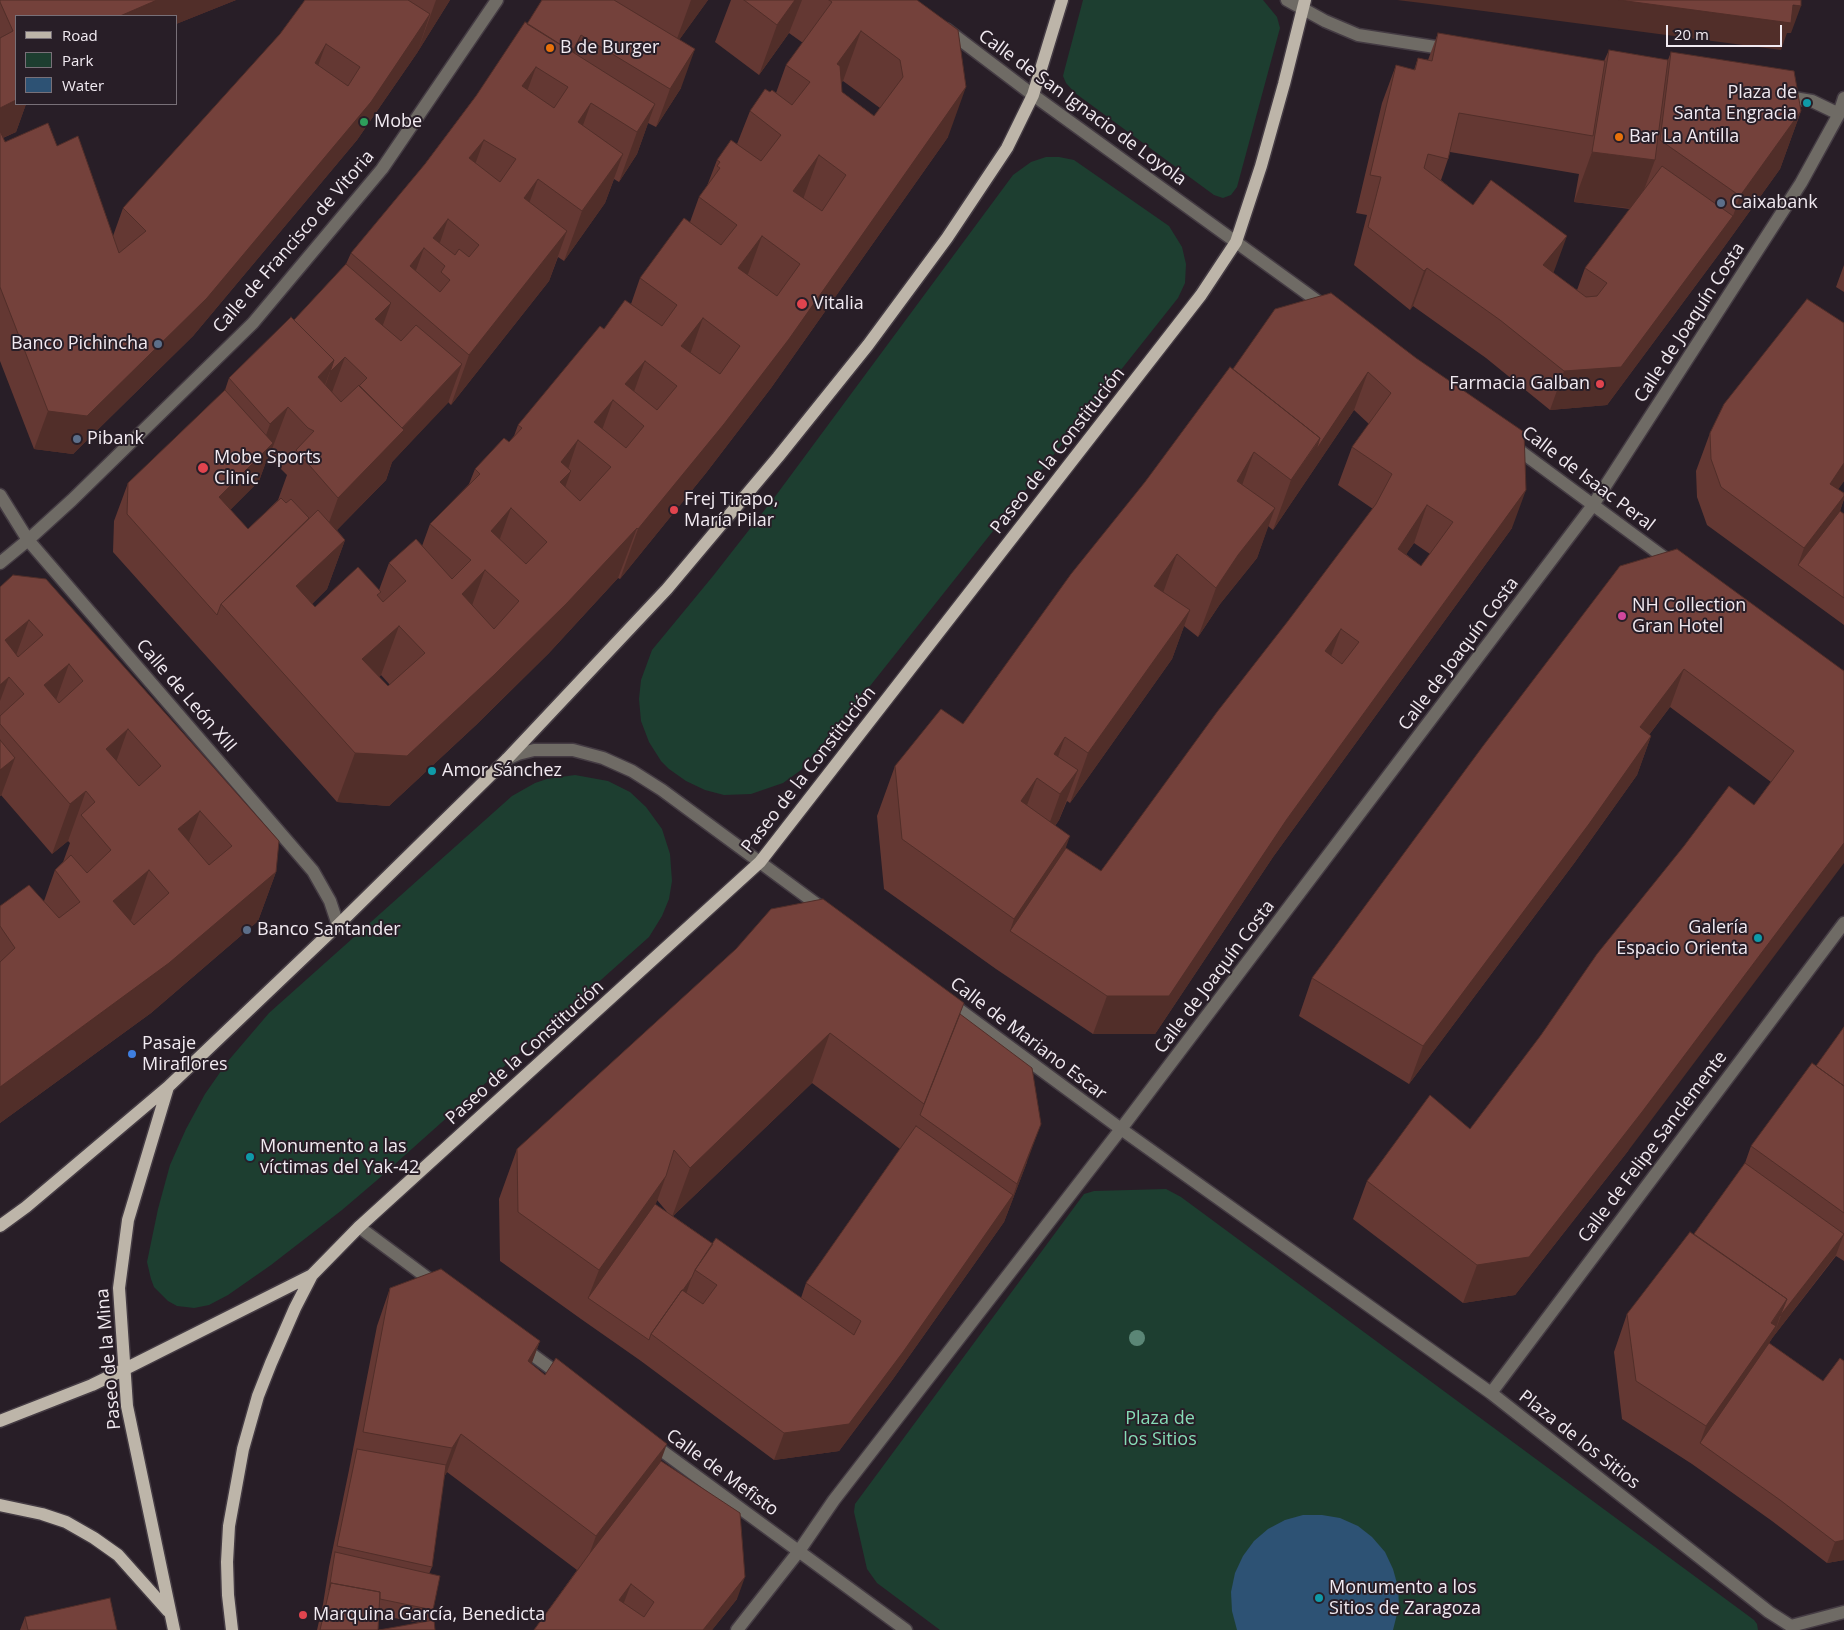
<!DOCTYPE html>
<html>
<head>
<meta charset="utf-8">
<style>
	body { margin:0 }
	#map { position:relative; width:1844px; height:1630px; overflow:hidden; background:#281e27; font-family:"Open Sans",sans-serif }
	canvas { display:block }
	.legend { position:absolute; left:15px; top:15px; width:162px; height:90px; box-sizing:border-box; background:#281e27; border:1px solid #787078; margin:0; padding:6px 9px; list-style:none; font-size:15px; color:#f1eaf1 }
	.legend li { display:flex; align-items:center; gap:10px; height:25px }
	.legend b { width:25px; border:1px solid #787078 }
	.scale { position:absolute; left:1666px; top:25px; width:116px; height:22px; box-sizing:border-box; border:2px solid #f1eaf1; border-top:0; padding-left:6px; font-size:15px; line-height:18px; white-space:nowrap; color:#f1eaf1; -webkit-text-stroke:4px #281e27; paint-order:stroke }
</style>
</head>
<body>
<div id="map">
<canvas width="1844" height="1630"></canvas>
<ul class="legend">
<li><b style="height:6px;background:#bdb5a9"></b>Road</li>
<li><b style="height:14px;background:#1d3e30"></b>Park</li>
<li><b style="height:14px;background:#2d5274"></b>Water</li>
</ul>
<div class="scale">20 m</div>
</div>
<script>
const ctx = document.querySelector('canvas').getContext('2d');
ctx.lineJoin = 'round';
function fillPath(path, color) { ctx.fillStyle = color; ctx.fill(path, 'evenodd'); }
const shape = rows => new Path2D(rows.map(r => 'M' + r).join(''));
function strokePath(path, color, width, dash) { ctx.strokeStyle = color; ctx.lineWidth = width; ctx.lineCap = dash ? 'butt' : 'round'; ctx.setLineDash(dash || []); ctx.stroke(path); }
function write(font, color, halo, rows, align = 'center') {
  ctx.font = font + ' "Open Sans",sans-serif'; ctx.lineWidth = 4; ctx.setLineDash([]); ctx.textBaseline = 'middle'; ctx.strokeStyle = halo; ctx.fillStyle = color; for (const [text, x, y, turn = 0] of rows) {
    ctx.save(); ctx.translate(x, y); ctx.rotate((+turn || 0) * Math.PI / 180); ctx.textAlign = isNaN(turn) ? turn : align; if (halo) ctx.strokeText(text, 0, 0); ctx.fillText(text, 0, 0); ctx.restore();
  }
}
fillPath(shape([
	[1083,0,1263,0,1277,17,1280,28,1237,187,1231,195,1223,198,1214,195,1075,93,1066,83,1063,76,1065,68],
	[1046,157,1059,157,1074,160,1169,226,1182,247,1186,264,1185,283,1178,298,870,686,801,770,783,783,751,794,724,795,705,790,686,781,669,769,661,761,649,742,641,721,639,699,641,680,652,650,713,576,774,498,1013,175,1031,162],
	[575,775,608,781,630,792,646,807,662,829,670,854,672,881,669,899,662,916,649,937,376,1181,342,1210,271,1265,228,1295,209,1305,194,1308,186,1307,177,1306,168,1301,154,1287,151,1279,147,1262,158,1209,170,1165,186,1129,205,1094,228,1061,269,1013,512,796,535,783,547,779],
	[1166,1189,1181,1197,1754,1620,1757,1624,1758,1630,940,1630,877,1583,867,1569,854,1512,855,1504,1084,1194,1094,1191]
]), '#1d3e30');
fillPath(shape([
	[1303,1515,1322,1515,1340,1518,1358,1526,1372,1537,1385,1552,1393,1569,1398,1587,1399,1606,1393,1630,1237,1630,1232,1611,1231,1592,1235,1573,1243,1556,1254,1541,1268,1529,1285,1520]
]), '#2d5274');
const minor = shape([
	[1287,0,1325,21,1358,35,1448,49],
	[946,29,1033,95,1327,308],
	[1782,96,1812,101,1839,114],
	[1512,445,1673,564],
	[0,495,28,540,313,871,330,901,338,925],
	[0,563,28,540,72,500,253,323,382,169,497,0],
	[507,759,518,754,534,750,573,750,603,758,632,771,662,790,826,911],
	[949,1002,1121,1129,1491,1393,1769,1612,1791,1626,1792,1630],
	[359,1227,437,1285],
	[522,1347,564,1378],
	[1491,1393,1844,923],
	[650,1442,906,1630],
	[1791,1626,1844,1612],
	[737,1630,799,1551,834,1500,1121,1129,1593,505,1801,183,1839,114,1844,98]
]);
const major = shape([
	[168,1087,128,1220,119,1288,127,1406,174,1630],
	[0,1226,26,1207,168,1087,338,925,507,759,667,589,778,457,868,345,947,238,1007,148,1033,95,1062,0],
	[0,1421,92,1385,125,1369,312,1275,359,1227,760,862,1201,295,1236,242,1261,166,1284,84,1305,0],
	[0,1505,42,1514,66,1522,94,1538,118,1555,168,1611],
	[232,1630,228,1595,227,1562,229,1526,243,1449,258,1396,271,1363,295,1308,312,1275]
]);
strokePath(minor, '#443b43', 15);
strokePath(major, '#443b43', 15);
strokePath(minor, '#6f6b65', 12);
strokePath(major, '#bdb5a9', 12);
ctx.fillStyle = '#5b8676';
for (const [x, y] of [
	[1137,1338]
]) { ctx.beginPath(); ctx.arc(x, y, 8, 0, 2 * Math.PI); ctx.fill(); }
fillPath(shape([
	[0,0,236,0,176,24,176,16,16,16,16,104,26,104,16,132,3,138,5,142,57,146,113,236,123,208,280,34,305,0,450,0,417,53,357,140,193,336,73,454,34,449,0,361],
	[542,0,708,0,679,40,681,88,656,127,648,123,637,154,619,182,614,179,605,203,564,261,558,257,549,281,451,405,448,402,392,462,386,480,337,530,345,540,327,589,312,604,315,607,379,590,389,563,422,546,430,524,469,484,475,469,509,442,514,436,518,425,604,329,631,304,640,278,690,222,699,197,707,186,717,160,737,144,750,111,770,92,776,93,786,65,803,43,789,33,759,75,715,42,731,0,917,0,948,137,771,388,706,473,620,579,618,578,549,653,476,725,389,806,337,802,113,552,114,521,128,483,225,390,229,378,294,320,346,264,351,253,425,164,476,96,527,24],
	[843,81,880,108,874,116,842,92,841,82],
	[269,457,287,475,278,500,248,529,230,510,259,481,267,459],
	[381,675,390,685,388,686,379,677],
	[1438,33,1604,61,1609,50,1668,60,1671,52,1801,111,1780,169,1719,254,1607,405,1550,410,1486,358,1413,306,1410,310,1354,265,1367,215,1356,213,1382,103,1396,65,1414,70,1418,58,1428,60],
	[1450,152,1579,174,1574,202,1630,209,1585,268,1577,290,1553,273,1441,180,1448,159],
	[1844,265,1844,292,1836,287],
	[1331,293,1512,528,1273,857,1155,1034,1093,1034,996,969,884,889,877,816,895,766,963,724,1145,482,1233,369],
	[1354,410,1369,424,1352,447,1338,485,1373,509,1101,871,1066,848,1055,826,1059,820,1067,801,1070,803,1172,659,1184,626,1198,637,1220,604,1257,558,1268,526,1273,530],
	[1414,543,1430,554,1421,566,1406,554],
	[1844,323,1844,481,1838,489,1844,499,1840,511,1844,514,1844,625,1707,525,1697,497,1696,471,1710,433],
	[1620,566,1844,671,1628,1151,1515,1295,1463,1303,1353,1219,1367,1181,1470,1129,1754,805,1771,782,1670,707,1649,735,1651,736,1637,775,1575,862,1409,1084,1299,1016,1312,978],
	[0,587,276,872,258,921,151,1013,0,1123,0,906,44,901,55,870,63,862,70,843,68,841,52,854,1,795,0,796],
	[736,949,960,1014,1027,1162,1004,1222,893,1379,839,1451,774,1460,641,1361,581,1319,500,1261,499,1199,517,1149],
	[812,1083,900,1149,806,1283,801,1298,713,1244,673,1216],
	[657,1200,668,1213,655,1204],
	[1844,1027,1844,1261,1836,1256,1773,1337,1769,1343,1823,1381,1844,1361,1844,1560,1827,1563,1772,1521,1692,1464,1622,1419,1614,1352,1627,1314,1694,1234,1745,1163,1751,1146,1816,1066],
	[390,1288,540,1341,531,1364,545,1375,661,1461,737,1599,712,1630,534,1630,577,1570,447,1472,444,1477,432,1567,429,1574,433,1610,429,1621,420,1623,379,1615,378,1630,317,1630,323,1604,329,1567,349,1470,377,1326],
	[25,1617,117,1630,20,1630]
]), '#643833');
fillPath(shape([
	[157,0,236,0,176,24,176,16,120,16],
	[436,0,450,0,417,53],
	[691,0,708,0,674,47],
	[795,0,802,0,789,33,759,75,777,25],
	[1397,0,1619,0,1801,6,1791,33,1787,33,1781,50,1430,4],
	[430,14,417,53,357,140,193,336,73,454,34,449,48,411],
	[861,31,843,81,818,113,837,64],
	[581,35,567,73,566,62],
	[326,44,312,82,315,63],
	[695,49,681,88,656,127,670,89],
	[536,67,518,116,522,86],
	[966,87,948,137,771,388,706,473,620,579,638,529],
	[16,100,16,104,26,104,16,132,0,139,0,108],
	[591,103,573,153,578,122],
	[655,104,637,154,619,182,637,132],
	[1801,111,1780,169,1719,254,1607,405,1550,410,1564,371,1733,216,1740,196],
	[484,140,466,189,469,158],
	[1592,152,1655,160,1637,209,1574,202],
	[623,154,605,203,564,261,582,211],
	[819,155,801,205,793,191],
	[538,179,520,228,524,198],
	[448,219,435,257,433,238],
	[567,231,549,281,451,405,469,355],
	[762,236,744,285,738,268],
	[1567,236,1553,274,1543,265],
	[424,248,406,298,410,266],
	[1427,268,1413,306,1410,310,1424,271],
	[391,303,377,341,375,319],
	[703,318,685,368,681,346],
	[345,357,331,395,317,410,330,372],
	[334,360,316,410,318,377],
	[645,361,627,411,625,384],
	[462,364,448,403,392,462,386,480,320,547,338,498],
	[1368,372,1354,410,1273,530,1291,480],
	[613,400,595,449,594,422],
	[288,407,269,457,267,459,259,481,205,535,219,497,258,458,270,424],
	[578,440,565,478,571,471,553,521,561,462],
	[1254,452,1236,502,1237,481],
	[1844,463,1844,481,1816,522,1830,484],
	[1526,490,1512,528,1273,857,1155,1034,1093,1034,1107,996,1287,819],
	[1844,496,1844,499,1832,532,1798,565,1804,548],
	[1427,505,1414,543,1384,587,1398,549],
	[511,508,493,558,491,531],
	[1275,508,1257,558,1220,604,1198,637,1216,588,1238,555],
	[637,528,618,578,549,653,476,725,389,806,337,802,355,753],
	[345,540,327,589,278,636,296,586],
	[1177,554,1159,604,1154,586],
	[485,570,467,619,462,594],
	[1190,610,1172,659,1070,803,1088,753],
	[29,620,11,669,5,640],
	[399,626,381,675,344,708,362,659],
	[1341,629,1327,667,1325,651],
	[69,664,51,714,44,685],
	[1684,669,1670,707,1626,765,1640,727],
	[9,677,0,701,0,685],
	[128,729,110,779,106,749],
	[1651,736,1637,775,1575,862,1409,1084,1423,1046],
	[1065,737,1048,785,1054,754],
	[15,758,1,796,0,796,0,770],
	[1078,770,1059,820,1042,844,1060,794],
	[1037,778,1019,827,1021,801],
	[86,791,68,841,52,854,70,804],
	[200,811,182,861,178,829],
	[1070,836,1052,886,1010,931,1014,919],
	[1844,843,1844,863,1628,1151,1515,1295,1463,1303,1477,1265],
	[149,870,131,920,95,951,113,901],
	[276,872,258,921,151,1013,0,1123,0,1087],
	[830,1033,812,1083,672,1217,690,1168],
	[1041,1124,1027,1162,1004,1222,1017,1184],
	[666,1176,648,1226,588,1298,599,1270],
	[1013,1195,1004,1222,893,1379,839,1451,774,1460,784,1433],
	[1844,1234,1836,1255,1773,1337,1780,1316],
	[692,1277,685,1297,653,1335],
	[1787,1299,1773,1337,1770,1341,1762,1364,1700,1443,1706,1426],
	[540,1341,526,1379,528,1361],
	[461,1434,447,1472,438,1486,452,1448],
	[667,1444,653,1482,582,1574,596,1536],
	[1844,1540,1844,1560,1827,1563,1835,1542],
	[745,1577,737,1599,712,1630,703,1630],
	[631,1584,623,1605,619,1600]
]), '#512e29');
const building = shape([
	[0,0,157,0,120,16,16,16,16,100,0,108,0,38,13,31,0,2,0,0],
	[305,0,408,0,430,14,371,102,207,298,87,416,48,411,0,287,0,131,5,142,48,123,57,146,78,136,119,253,146,231,123,208,280,34,305,0],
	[326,44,360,67,348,86,315,63,326,44],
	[542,0,614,0,695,49,670,89,581,35,572,52,527,24,542,0],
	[744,0,795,0,777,25,744,0],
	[829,0,917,0,958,30,966,87,789,339,724,424,638,529,637,528,567,603,494,675,407,756,355,753,221,604,318,510,345,540,296,586,315,607,358,567,381,592,377,595,383,602,406,581,389,563,416,539,452,579,471,560,430,524,480,474,475,469,504,438,509,442,522,428,518,425,600,326,604,329,625,300,662,326,677,305,640,278,684,218,721,245,737,225,699,197,720,168,717,166,720,162,717,160,731,140,761,161,781,135,750,111,765,89,770,92,772,90,792,105,810,82,786,65,832,2,829,0],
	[861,31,900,60,903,77,874,116,842,92,840,66,837,64,861,31],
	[819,155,846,175,822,211,793,191,819,155],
	[762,236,800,264,777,296,738,268,762,236],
	[703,318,740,346,720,374,681,346,703,318],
	[645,361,677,386,657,410,625,384,645,361],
	[613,400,644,426,626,448,594,422,613,400],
	[578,440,611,467,580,501,560,482,571,471,561,462,578,440],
	[511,508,547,542,526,564,491,531,511,508],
	[485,570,519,601,494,629,462,594,485,570],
	[399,626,425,653,388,686,362,659,399,626],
	[1619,0,1801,0,1801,6,1793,5,1791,23,1619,0],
	[525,22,655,104,637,132,591,103,578,122,623,154,582,211,538,179,524,198,567,231,469,355,351,253,425,164,476,96,525,22],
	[536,67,568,87,554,108,522,86,536,67],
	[484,140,516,159,500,182,469,158,484,140],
	[448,219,479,245,469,257,459,249,455,255,433,238,448,219],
	[424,248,445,266,441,272,450,280,440,292,410,266,424,248],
	[1438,33,1605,61,1593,136,1459,113,1448,159,1428,154,1424,168,1473,205,1491,180,1567,236,1543,265,1586,297,1597,296,1607,283,1585,268,1662,166,1733,216,1621,367,1564,371,1500,320,1427,268,1424,271,1368,227,1381,177,1370,175,1396,65,1415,70,1418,58,1432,61,1438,33],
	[1609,50,1668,60,1655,160,1592,152,1609,50],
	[1671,52,1794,71,1801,111,1740,196,1660,140,1671,52],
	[346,264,391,303,375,319,401,341,416,325,462,364,402,428,359,386,367,378,345,357,330,372,334,360,294,320,346,264],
	[1331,293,1416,358,1524,432,1526,490,1287,819,1169,996,1107,996,1010,931,1066,848,1101,871,1217,712,1288,621,1376,504,1392,474,1352,447,1391,393,1368,372,1316,450,1320,438,1233,369,1275,309,1331,293],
	[1427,505,1453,522,1421,566,1398,549,1427,505],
	[1341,629,1359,642,1342,664,1325,651,1341,629],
	[1807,299,1844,323,1844,463,1830,484,1844,493,1844,496,1804,548,1721,487,1711,459,1710,433,1724,404,1807,299],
	[291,317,334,360,318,377,341,402,359,385,404,430,338,498,296,450,314,431,308,428,288,407,270,424,229,378,291,317],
	[1230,367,1320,438,1291,480,1254,452,1237,481,1275,508,1238,555,1216,588,1177,554,1154,586,1190,610,1088,753,1065,737,1054,754,1078,770,1060,794,1037,778,1021,801,1070,836,1014,919,902,839,895,766,941,709,963,724,1071,574,1145,482,1230,367],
	[225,390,273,443,219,497,248,529,281,498,286,503,291,499,309,518,221,604,217,615,127,514,128,483,225,390],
	[1840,511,1844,514,1844,598,1798,565,1840,511],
	[1677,549,1844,671,1844,843,1642,1112,1529,1257,1477,1265,1367,1181,1430,1095,1470,1129,1541,1035,1597,954,1684,846,1729,786,1754,805,1794,751,1684,669,1640,727,1651,736,1589,824,1423,1046,1312,978,1483,746,1620,566,1677,549],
	[13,575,46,579,279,841,276,872,169,963,0,1087,0,962,15,948,0,926,0,906,29,885,59,918,80,902,55,870,71,855,87,873,111,850,81,815,95,802,86,791,70,804,0,724,0,716,24,694,9,677,0,685,0,587,13,575],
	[29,620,43,635,18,657,5,640,29,620],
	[69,664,83,681,59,703,44,685,69,664],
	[128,729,161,766,139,786,106,749,128,729],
	[200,811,232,846,209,865,178,829,200,811],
	[149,870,169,893,134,925,113,901,149,870],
	[0,740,15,758,0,770,0,740],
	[823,899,964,1003,924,1104,830,1033,690,1168,674,1150,666,1176,599,1270,518,1212,517,1149,736,949,771,909,823,899],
	[960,1014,1032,1068,1041,1124,1017,1184,920,1115,960,1014],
	[1844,1027,1844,1086,1816,1066,1844,1027],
	[1812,1063,1844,1086,1844,1213,1751,1146,1812,1063],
	[916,1126,1013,1195,903,1352,849,1424,784,1433,651,1334,682,1290,703,1304,717,1285,695,1270,716,1238,854,1335,861,1321,806,1283,916,1126],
	[1745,1163,1844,1234,1780,1316,1787,1299,1694,1234,1745,1163],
	[655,1204,713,1244,695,1270,692,1277,683,1290,682,1290,651,1334,649,1340,588,1298,655,1204],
	[1690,1232,1787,1299,1771,1323,1776,1326,1706,1426,1636,1381,1627,1314,1690,1232],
	[441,1269,540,1341,528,1361,545,1375,556,1358,667,1444,596,1536,461,1434,452,1448,363,1432,390,1288,441,1269],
	[1769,1343,1823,1381,1840,1358,1844,1361,1844,1540,1835,1542,1780,1500,1700,1443,1769,1343],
	[357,1449,446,1465,432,1567,337,1546,357,1449],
	[661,1461,740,1513,745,1577,703,1630,534,1630,590,1553,661,1461],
	[631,1584,654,1602,644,1617,619,1600,631,1584],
	[335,1552,440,1576,433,1610,380,1599,380,1592,331,1583,329,1590,335,1552],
	[331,1583,380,1592,378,1630,320,1630,331,1583],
	[110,1598,117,1630,28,1630,25,1617,110,1598],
	[434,1620,435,1630,379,1630,434,1620]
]);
fillPath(building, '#74413b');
strokePath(building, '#512e29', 1);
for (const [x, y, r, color] of [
	[550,48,5,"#e8710a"],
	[1807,103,5,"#0f9aa8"],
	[364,122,5,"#2e9e5b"],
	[1619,137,5,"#e8710a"],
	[1721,203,5,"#5c6f8a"],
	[802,304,6,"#e0444e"],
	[158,344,5,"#5c6f8a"],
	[1600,384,5,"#e0444e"],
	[77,439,5,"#5c6f8a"],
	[203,468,6,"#e0444e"],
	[674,510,5,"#e0444e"],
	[1622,616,5,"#d1479c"],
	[432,771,5,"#0f9aa8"],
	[247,930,5,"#5c6f8a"],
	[1758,938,5,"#0f9aa8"],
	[132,1054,5,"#3f7fe0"],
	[250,1157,5,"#0f9aa8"],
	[1319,1598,5,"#0f9aa8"],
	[303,1615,5,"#e0444e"]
]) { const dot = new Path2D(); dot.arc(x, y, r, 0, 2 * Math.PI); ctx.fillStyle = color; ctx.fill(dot); strokePath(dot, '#281e27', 2); }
write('18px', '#f1eaf1', '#281e27', [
	["B de Burger",560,48],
	["Plaza de",1797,93,"right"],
	["Santa Engracia",1797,114,"right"],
	["Mobe",374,122],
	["Bar La Antilla",1629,137],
	["Caixabank",1731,203],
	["Vitalia",813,304],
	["Banco Pichincha",148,344,"right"],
	["Farmacia Galban",1590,384,"right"],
	["Pibank",87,439],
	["Mobe Sports",214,458],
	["Clinic",214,479],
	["Frej Tirapo,",684,500],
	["María Pilar",684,521],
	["NH Collection",1632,606],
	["Gran Hotel",1632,627],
	["Amor Sánchez",442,771],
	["Galería",1748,928,"right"],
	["Espacio Orienta",1748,949,"right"],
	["Banco Santander",257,930],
	["Pasaje",142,1044],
	["Miraflores",142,1065],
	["Monumento a las",260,1147],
	["víctimas del Yak-42",260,1168],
	["Monumento a los",1329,1588],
	["Sitios de Zaragoza",1329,1609],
	["Marquina García, Benedicta",313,1615]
], 'left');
write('18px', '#f1eaf1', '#281e27', [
	["Calle de San Ignacio de Loyola",1082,108,36],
	["Calle de Francisco de Vitoria",294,242,-49],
	["Calle de Joaquín Costa",1690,323,-57],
	["Paseo de la Constitución",1058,451,-52],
	["Calle de Isaac Peral",1588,479,37],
	["Calle de Joaquín Costa",1459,654,-53],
	["Calle de León XIII",186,696,49],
	["Paseo de la Constitución",809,770,-52],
	["Calle de Joaquín Costa",1215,977,-53],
	["Calle de Mariano Escar",1028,1039,37],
	["Paseo de la Constitución",525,1053,-42],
	["Calle de Felipe Sanclemente",1653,1147,-53],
	["Paseo de la Mina",109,1359,-95],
	["Plaza de los Sitios",1579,1440,38],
	["Calle de Mefisto",722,1473,36]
]);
write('18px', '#85dcb6', '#281e27', [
	["Plaza de",1160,1419],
	["los Sitios",1160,1440]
]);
</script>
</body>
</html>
